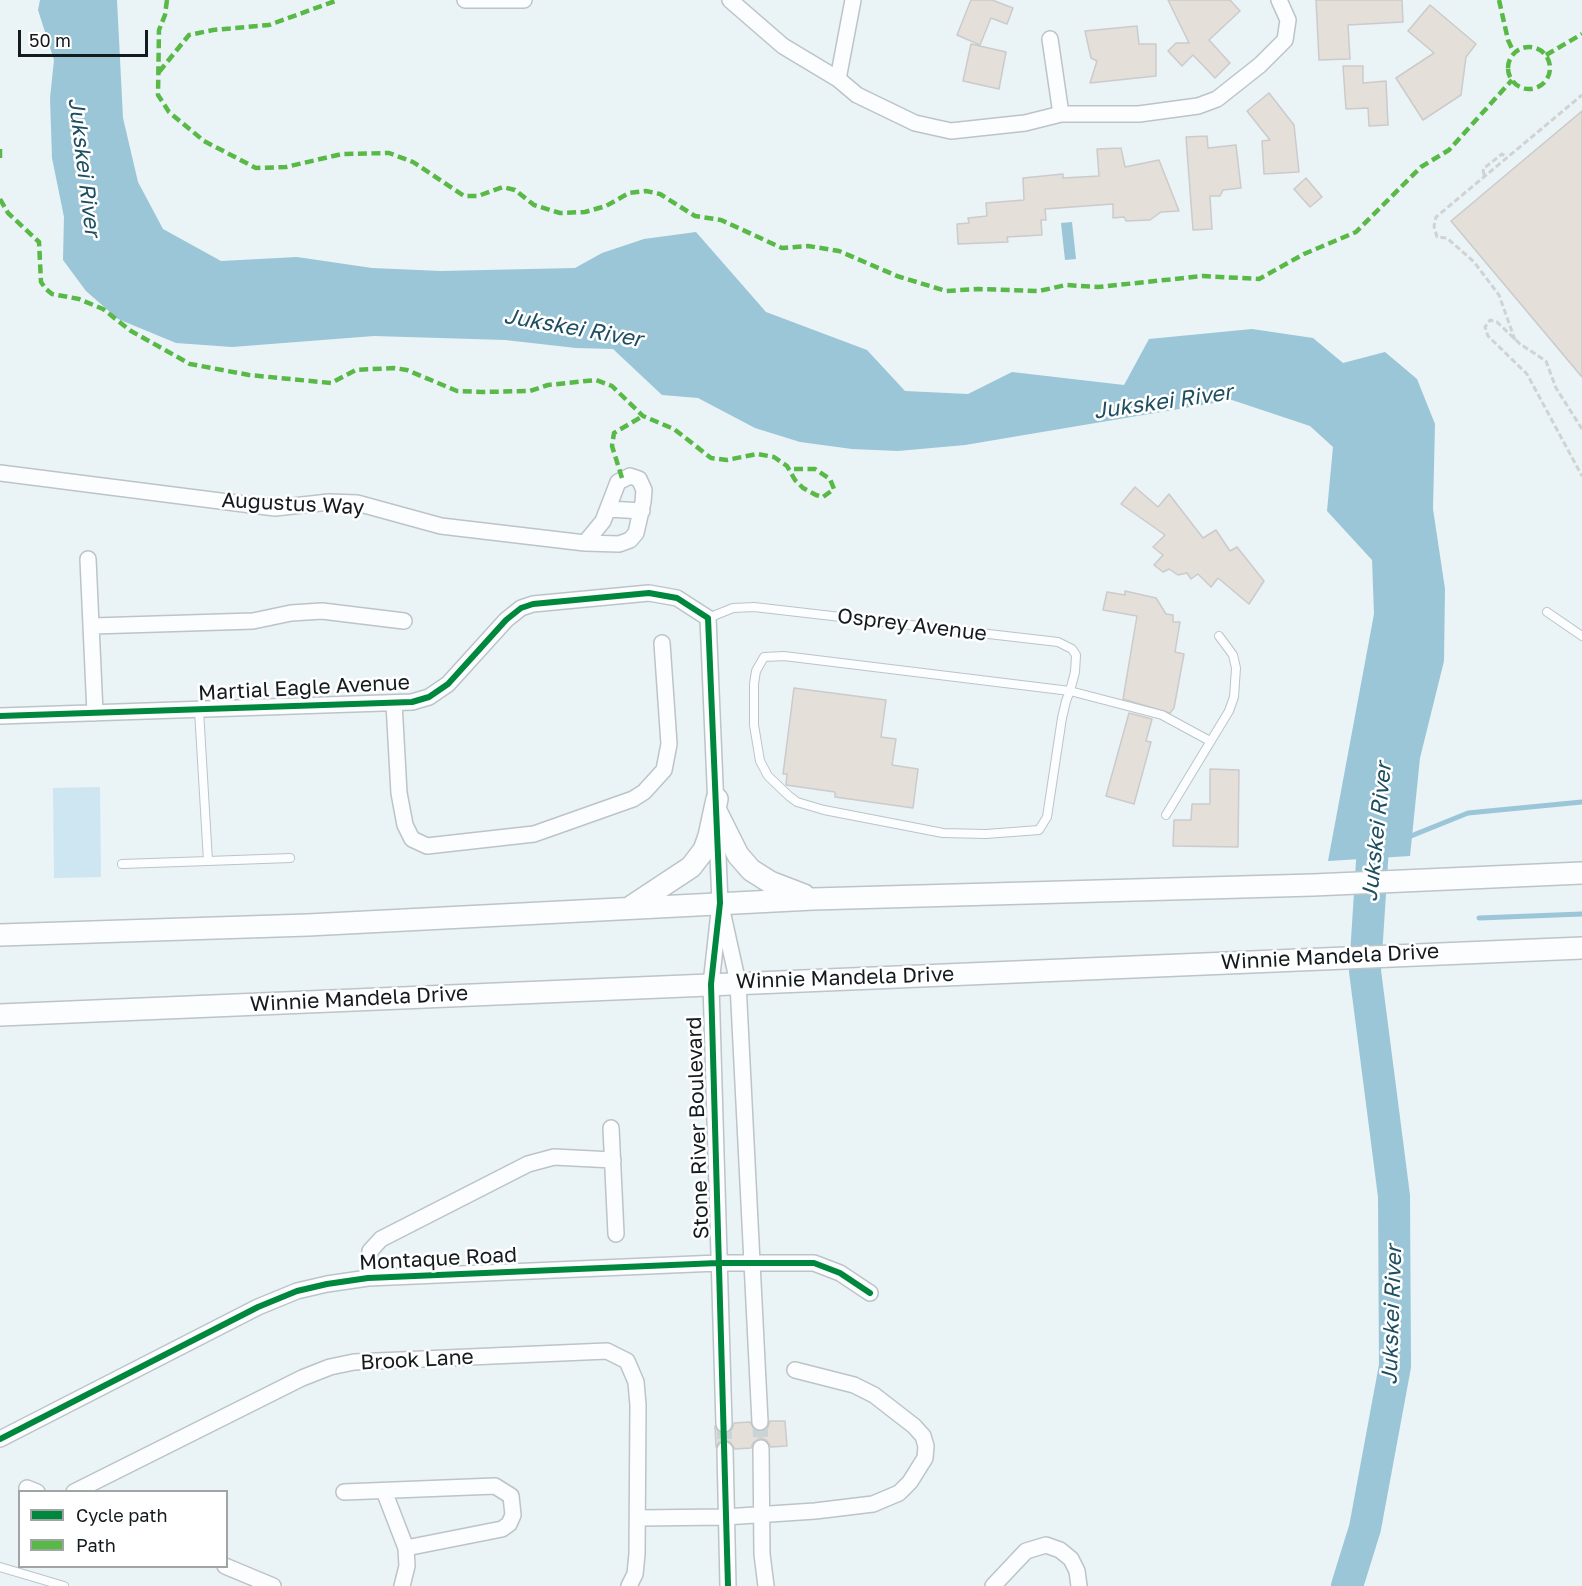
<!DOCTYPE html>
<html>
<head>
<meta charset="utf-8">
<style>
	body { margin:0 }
	#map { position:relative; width:1582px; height:1586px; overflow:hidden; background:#eaf3f6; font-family:"Golos Text",sans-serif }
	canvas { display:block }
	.legend { position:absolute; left:18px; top:1490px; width:210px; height:78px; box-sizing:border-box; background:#fff; border:2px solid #a1a4a5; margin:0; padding:8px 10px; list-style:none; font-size:18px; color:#131b1e }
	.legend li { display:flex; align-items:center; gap:12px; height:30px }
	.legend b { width:30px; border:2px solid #a1a4a5 }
	.scale { position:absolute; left:18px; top:30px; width:130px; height:27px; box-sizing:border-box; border:3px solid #131b1e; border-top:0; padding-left:8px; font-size:18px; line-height:21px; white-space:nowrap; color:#131b1e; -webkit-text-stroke:4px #fff; paint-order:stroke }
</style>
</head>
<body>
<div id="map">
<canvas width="1582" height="1586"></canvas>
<ul class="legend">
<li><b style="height:8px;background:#00873e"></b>Cycle path</li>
<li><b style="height:8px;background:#58b947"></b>Path</li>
</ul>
<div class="scale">50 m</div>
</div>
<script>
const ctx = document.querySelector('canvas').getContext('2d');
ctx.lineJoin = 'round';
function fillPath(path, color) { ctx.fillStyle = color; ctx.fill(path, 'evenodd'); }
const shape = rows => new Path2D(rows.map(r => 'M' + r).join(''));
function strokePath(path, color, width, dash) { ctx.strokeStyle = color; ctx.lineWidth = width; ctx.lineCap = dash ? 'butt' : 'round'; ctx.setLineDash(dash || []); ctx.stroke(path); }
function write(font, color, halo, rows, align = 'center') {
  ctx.font = font + ' "Golos Text",sans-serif'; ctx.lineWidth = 5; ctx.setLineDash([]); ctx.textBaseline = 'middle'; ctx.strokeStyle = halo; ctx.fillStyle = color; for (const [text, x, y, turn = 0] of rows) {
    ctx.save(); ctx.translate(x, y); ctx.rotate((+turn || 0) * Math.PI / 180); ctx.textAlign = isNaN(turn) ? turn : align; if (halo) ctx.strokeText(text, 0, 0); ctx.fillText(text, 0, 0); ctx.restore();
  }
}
fillPath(shape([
	[100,787,101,877,54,878,53,788]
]), '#cde6f1');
fillPath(shape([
	[40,0,117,0,123,118,138,182,163,229,221,261,297,257,372,268,441,271,575,268,602,253,644,239,696,232,766,312,867,350,905,391,968,394,1012,372,1124,385,1149,339,1252,329,1313,338,1343,363,1385,352,1417,379,1435,424,1433,509,1445,589,1444,661,1420,758,1410,856,1328,861,1374,614,1372,560,1327,511,1333,447,1310,426,1232,400,965,445,898,451,852,449,800,442,755,428,698,398,662,395,613,349,576,348,505,340,374,336,232,347,176,343,118,319,86,291,63,260,64,217,52,158,50,98,54,60,38,10],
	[1072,222,1076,259,1065,260,1061,223]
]), '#9ac6d8');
strokePath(shape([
	[1406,838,1468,813,1582,802],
	[1479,918,1582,914]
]), '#9ac6d8', 5);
strokePath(shape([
	[1347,1586,1365,1528,1395,1366,1394,1196,1365,971,1375,815]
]), '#9ac6d8', 32);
const building = shape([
	[971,0,992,0,1013,8,1007,24,991,18,980,45,957,35,971,0],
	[1168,0,1230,0,1240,11,1209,40,1230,63,1215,78,1193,55,1182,66,1168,51,1176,43,1189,43,1168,0],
	[1316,0,1402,0,1403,22,1348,25,1350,59,1319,60,1316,0],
	[1430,5,1476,44,1466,57,1461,95,1423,120,1396,78,1434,53,1408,31,1430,5],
	[1137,26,1139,44,1156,44,1156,76,1090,83,1097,61,1091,58,1085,31,1137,26],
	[971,44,1006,52,999,89,963,81,971,44],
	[1343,66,1363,66,1363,83,1386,81,1388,125,1369,126,1368,108,1346,109,1343,66],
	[1269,93,1294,125,1299,172,1264,174,1262,141,1270,140,1247,111,1269,93],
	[1582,111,1582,377,1451,221,1582,111],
	[1207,136,1208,148,1236,145,1241,188,1223,190,1220,196,1210,196,1212,229,1193,230,1186,137,1207,136],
	[1121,148,1125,167,1159,160,1179,211,1161,212,1150,220,1126,221,1124,217,1113,218,1113,204,1045,209,1046,220,1041,220,1042,235,1007,237,1008,242,958,244,957,224,969,223,968,218,987,216,986,203,1024,200,1023,178,1063,174,1063,178,1099,176,1097,149,1121,148],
	[1306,178,1322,197,1310,207,1294,189,1306,178],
	[1135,487,1158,507,1169,494,1203,538,1216,530,1230,551,1237,547,1264,581,1249,604,1218,578,1211,587,1198,574,1191,579,1187,573,1178,575,1169,569,1163,572,1154,565,1163,555,1153,547,1165,535,1121,504,1135,487],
	[1125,591,1156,598,1166,614,1173,615,1173,622,1180,622,1175,652,1184,654,1174,708,1170,713,1123,699,1137,616,1103,610,1107,592,1125,595,1125,591],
	[794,688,886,700,881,737,896,739,892,765,918,769,913,808,835,797,835,792,786,785,787,774,783,774,794,688],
	[1129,713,1152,719,1146,741,1151,742,1134,804,1106,796,1129,713],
	[1210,769,1239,770,1238,847,1173,846,1174,820,1191,820,1192,804,1210,804,1210,769],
	[770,1421,785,1421,787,1446,771,1447,766,1440,760,1438,753,1443,751,1448,735,1449,730,1442,725,1440,719,1442,716,1447,715,1426,719,1432,725,1434,732,1429,734,1423,750,1422,755,1430,761,1432,768,1427,770,1421]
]);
fillPath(building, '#e4dfd9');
strokePath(building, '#cbcbcb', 1.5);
strokePath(shape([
	[760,1422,761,1448],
	[724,1424,725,1450]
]), '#cad3d6', 15, [15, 8]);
const lane = shape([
	[1547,612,1582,636],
	[708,618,733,608,754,607,1058,642,1072,649,1076,655,1075,672,1070,691,1066,701,1062,718,1047,817,1039,830,986,834,943,833,824,810,797,802,789,796,768,776,760,761,754,725,754,684,756,671,764,657,784,656,1070,691,1162,715,1210,741],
	[1166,815,1229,711,1234,697,1236,668,1233,655,1219,636],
	[208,861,290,858],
	[122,864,208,861,199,710],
	[0,1567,64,1586]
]);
const street = shape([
	[465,0,524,0],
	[730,0,783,46,838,79,857,95,915,123,951,131,1025,123,1061,114,1139,114,1198,106,1217,99,1260,65,1285,40,1288,20,1279,0],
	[1050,39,1061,114],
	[838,79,853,0],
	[0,473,275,508,329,502,357,503,441,526,585,543,603,521,618,482,630,476,639,479,644,490,643,502,636,533,630,540,619,544,585,543],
	[609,509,642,511],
	[88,559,95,713],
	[93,626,253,621,291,613,322,611,404,621],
	[394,703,399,793,405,825,412,839,427,846,534,834,633,799,644,792,664,770,669,744,662,643],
	[0,716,412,702,429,697,448,684,506,620,521,608,533,604,649,593,677,598,708,618,720,903,711,984,724,1424],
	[723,915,738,983,760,1422],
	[611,1128,616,1234],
	[368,1278,370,1251,381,1239,528,1164,554,1157,613,1160],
	[0,1439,258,1307,297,1291,327,1284,368,1278,718,1263,814,1263,840,1273,870,1293],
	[761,1448,762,1554,766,1586],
	[725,1450,728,1586],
	[27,1488,37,1492],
	[384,1491,406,1548,407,1566,402,1586],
	[74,1492,302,1378,330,1367,354,1362,607,1351,627,1361,636,1382,638,1405,637,1554,635,1574,629,1586],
	[344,1492,495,1486,511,1496,513,1515,509,1524,502,1529,406,1548],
	[639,1518,725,1517,815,1511,873,1504,899,1493,910,1482,925,1458,926,1446,923,1436,914,1426,874,1395,854,1385,795,1370],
	[225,1566,273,1586],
	[993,1586,1026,1551,1046,1545,1060,1550,1071,1559,1077,1571,1079,1586]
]);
const secondary = shape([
	[717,813,738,855,751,870,770,882,804,895],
	[632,906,691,867,704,850,709,836,717,799],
	[0,935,308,925,813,899,1313,885,1582,873],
	[0,1015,1582,948]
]);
strokePath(lane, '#bcc4c7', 10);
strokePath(street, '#bcc4c7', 18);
strokePath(secondary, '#bcc4c7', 24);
strokePath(shape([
	[1484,175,1483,169,1502,154,1507,157],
	[1515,340,1499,295,1474,262,1447,238,1437,237,1434,226,1436,217,1582,95],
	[1582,429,1556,388,1546,361,1520,344,1497,322,1490,320,1485,327,1488,336,1527,374,1582,476]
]), '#d0d3d4', 3, [6, 3]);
strokePath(lane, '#fcfdfe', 8);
strokePath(street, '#fcfdfe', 15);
strokePath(secondary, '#fcfdfe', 21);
strokePath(shape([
	[167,0,165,15,159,30,158,95,169,112,204,141,256,168,286,167,342,154,389,153,413,162,464,196,478,196,503,187,515,190,534,205,560,213,585,212,606,206,629,193,646,191,660,194,695,216,721,220,782,248,808,246,839,251,897,276,946,291,978,289,1039,291,1066,285,1098,287,1203,276,1259,279,1304,254,1356,232,1421,167,1449,150,1512,80],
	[1499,0,1508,40,1514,53],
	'1508 68a21 21 0 1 1 42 0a21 21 0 1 1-42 0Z',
	[1546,55,1582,34],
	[159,72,189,35,213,30,269,25,338,0],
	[0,149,0,162],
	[0,199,8,213,39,242,41,282,46,289,52,294,79,299,103,309,131,331,190,364,249,375,331,383,356,370,394,368,407,370,457,391,482,392,530,391,548,385,596,380,612,386,643,416,674,429,711,458,727,460,757,454,774,457,787,466,795,480,803,488,816,495,823,497,834,489,830,479,815,469,789,469],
	[622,478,612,446,614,433,643,416]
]), '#58b947', 4.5, [9, 4.5]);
strokePath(shape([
	[0,716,412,702,429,697,448,684,506,620,521,608,533,604,649,593,677,598,708,618,720,903,711,984,728,1586],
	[0,1439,258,1307,297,1291,327,1284,368,1278,718,1263,814,1263,840,1273,870,1293]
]), '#00873e', 6);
write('21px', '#131b1e', '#fff', [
	["Augustus Way",293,504,3],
	["Osprey Avenue",912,625,7],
	["Martial Eagle Avenue",304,688,-3],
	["Winnie Mandela Drive",1330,957,-3],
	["Winnie Mandela Drive",845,978,-2],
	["Winnie Mandela Drive",359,999,-3],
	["Stone River Boulevard",698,1128,-92],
	["Montaque Road",438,1259,-3],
	["Brook Lane",417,1360,-3]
]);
write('italic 22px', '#1e4e61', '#fff', [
	["Jukskei River",84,167,83],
	["Jukskei River",573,328,10],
	["Jukskei River",1163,402,-8],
	["Jukskei River",1377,832,-84],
	["Jukskei River",1392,1315,-88]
]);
</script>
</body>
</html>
